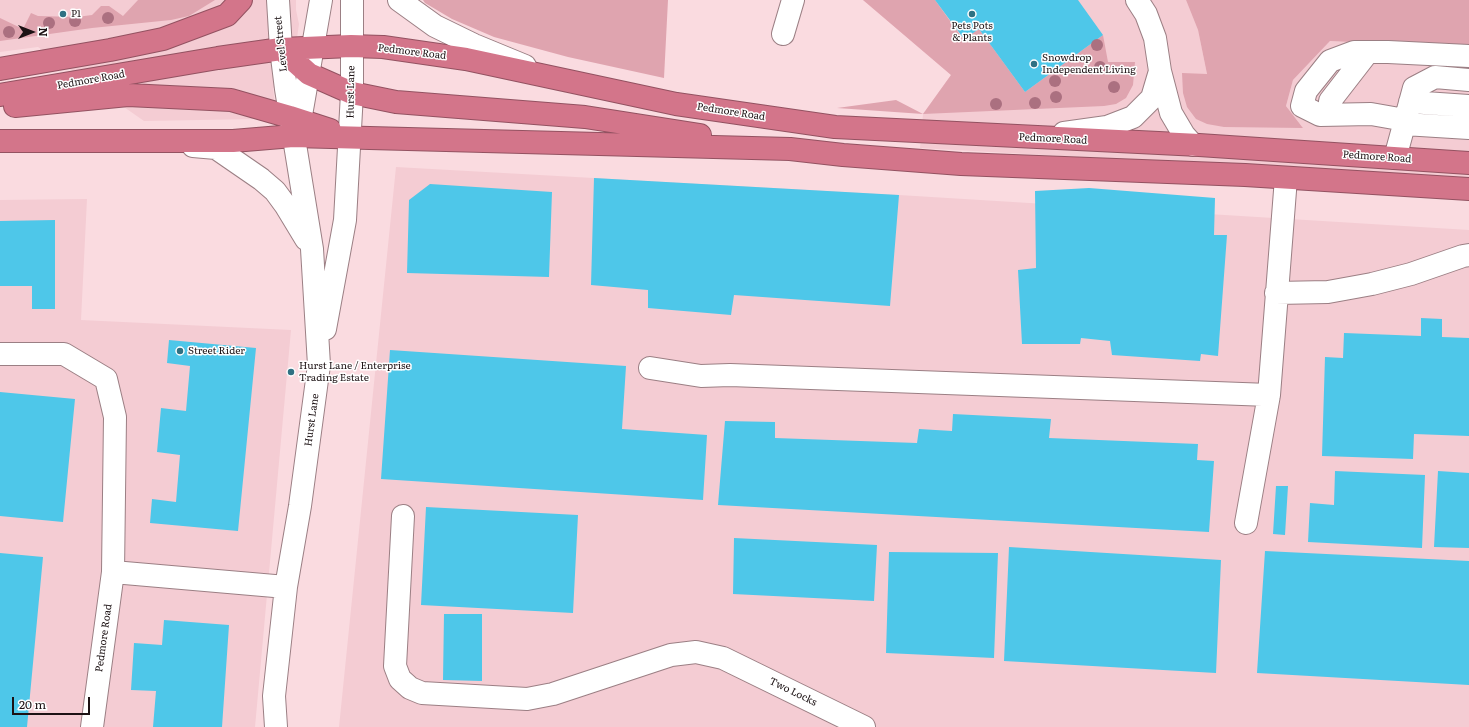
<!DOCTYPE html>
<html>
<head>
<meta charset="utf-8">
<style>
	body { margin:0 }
	#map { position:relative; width:1469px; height:727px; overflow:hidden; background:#fadbe0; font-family:Literata,serif }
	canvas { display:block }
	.north { position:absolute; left:12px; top:12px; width:40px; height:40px; -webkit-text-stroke:3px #fff; paint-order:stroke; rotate:90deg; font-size:11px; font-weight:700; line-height:16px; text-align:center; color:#1c1214 }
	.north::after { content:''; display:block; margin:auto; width:14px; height:18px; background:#1c1214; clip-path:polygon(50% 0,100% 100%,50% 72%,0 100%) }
	.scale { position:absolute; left:12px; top:697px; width:78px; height:18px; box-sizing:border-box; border:2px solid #1c1214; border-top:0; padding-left:5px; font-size:12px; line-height:14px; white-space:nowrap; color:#1c1214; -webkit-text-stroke:3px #fff; paint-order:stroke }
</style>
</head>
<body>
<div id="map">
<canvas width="1469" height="727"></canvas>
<div class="north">N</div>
<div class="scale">20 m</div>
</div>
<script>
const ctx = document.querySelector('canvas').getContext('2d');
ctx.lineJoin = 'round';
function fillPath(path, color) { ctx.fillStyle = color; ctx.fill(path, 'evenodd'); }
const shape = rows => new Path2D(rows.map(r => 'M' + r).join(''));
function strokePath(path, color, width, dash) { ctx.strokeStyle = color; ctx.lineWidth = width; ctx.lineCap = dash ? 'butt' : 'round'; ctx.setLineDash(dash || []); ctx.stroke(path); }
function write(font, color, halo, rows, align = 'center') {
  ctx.font = font + ' Literata,serif'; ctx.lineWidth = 3; ctx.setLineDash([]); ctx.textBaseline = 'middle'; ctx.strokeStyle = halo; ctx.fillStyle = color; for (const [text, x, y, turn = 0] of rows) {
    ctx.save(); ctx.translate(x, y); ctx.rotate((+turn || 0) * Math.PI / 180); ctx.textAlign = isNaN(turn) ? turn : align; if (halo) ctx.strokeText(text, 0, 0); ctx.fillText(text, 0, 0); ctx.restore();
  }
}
fillPath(shape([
	[0,0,296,0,296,10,299,24,291,80,273,88,275,105,274,113,256,119,144,121,38,47,0,52],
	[863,0,1186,0,1198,30,1207,74,1303,128,1286,106,1293,80,1330,41,1469,48,1469,179,920,148,923,114,951,75],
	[396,167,899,195,1469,230,1469,727,339,727],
	[87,199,81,320,291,330,255,727,0,727,0,200]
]), '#f4ccd3');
fillPath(shape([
	[138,0,215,0,189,16,171,20,92,28,0,41,0,18,23,29,31,13,38,16,77,17,92,15,101,6,109,6,123,16],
	[423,0,668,0,664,78,568,57,494,37,452,19,425,3],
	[863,0,935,0,963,39,979,29,1025,92,1103,35,1108,62,1135,62,1133,85,1126,98,1116,104,1104,106,923,114,837,108,896,100,923,114,951,75],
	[1186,0,1469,0,1469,48,1330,41,1293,80,1286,106,1303,128,1224,127,1207,124,1196,119,1187,107,1183,93,1182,73,1207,74,1198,30]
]), '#dfa4af');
fillPath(shape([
	[935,0,1078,0,1103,35,1025,92,979,29,964,39],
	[594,178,899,195,890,306,734,295,731,315,648,308,648,290,591,285],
	[430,184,552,192,549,277,407,273,409,200],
	[1089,188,1215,198,1214,235,1227,235,1218,356,1201,354,1200,361,1112,355,1110,341,1081,338,1080,344,1022,344,1018,270,1036,268,1035,191],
	[55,220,55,309,32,309,32,286,0,286,0,221],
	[1421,318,1442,319,1442,337,1469,338,1469,436,1414,434,1413,459,1322,456,1325,357,1343,358,1344,333,1421,336],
	[169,340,256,348,238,531,150,523,152,499,176,502,180,455,157,452,161,408,186,411,190,366,167,363],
	[390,350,626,366,622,429,707,435,703,500,381,479],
	[0,392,75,399,63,522,0,516],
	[953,414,1051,419,1049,438,1198,444,1197,460,1214,461,1209,532,718,505,725,421,775,422,775,438,917,443,919,429,952,431],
	[1335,471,1425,475,1422,548,1308,542,1310,503,1334,505],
	[1438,471,1469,473,1469,548,1434,547],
	[1276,486,1288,486,1285,535,1273,534],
	[426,507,578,515,573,613,421,605],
	[734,538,877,545,874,601,733,594],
	[1009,547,1221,560,1216,673,1004,661],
	[1265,551,1469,561,1469,685,1257,673],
	[889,552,998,553,994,658,886,653],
	[0,553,43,557,27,727,0,727],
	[444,614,482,614,482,681,443,680],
	[164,620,229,625,222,727,153,727,156,691,131,690,134,643,162,645]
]), '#4ec7e9');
const minor = shape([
	[399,0,435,26,474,45,525,66],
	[1137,0,1146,14,1155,38,1160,71,1171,113,1184,135,1193,145],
	[783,34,793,0],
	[1410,102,1469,106],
	[1330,115,1330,101,1368,52],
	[1405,120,1371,114,1320,115,1302,106,1306,91,1330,61,1354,52,1388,52,1469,56],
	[1404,124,1469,128],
	[295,132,300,120,303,104,321,0],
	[1064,133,1107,127,1133,117,1152,98,1160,71],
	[193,146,216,148,261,179,275,191,286,206,306,239],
	[1395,158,1414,88,1435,77,1469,80],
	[1276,293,1328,292,1372,284,1411,274,1463,256,1469,255],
	[325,329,345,220,352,93,352,0],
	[0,354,64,354,106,379,115,417,113,572,286,587],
	[650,368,701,376,730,375,1269,395],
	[403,516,395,666,400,679,410,688,422,693,527,699,553,694,671,655,696,652,723,658,864,727],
	[1246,523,1269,395,1286,178],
	[92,727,113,572],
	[276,727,274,696,286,587,300,506,319,365,312,249,286,89,281,49,278,0]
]);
const highway = shape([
	[281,49,309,74,352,93,396,102,585,117,700,135],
	[0,69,110,50,163,39,227,15,241,0],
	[0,95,218,58,281,49,351,46,383,47,466,59,676,104,835,127,1199,145,1469,163],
	[15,106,128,95,231,100,290,117,330,130],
	[0,141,233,141,293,136,790,149,843,155,961,164,1245,175,1469,189]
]);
strokePath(minor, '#9b7f84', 24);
strokePath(highway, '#935261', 24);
strokePath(minor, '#fff', 22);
strokePath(highway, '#d3758a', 22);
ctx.fillStyle = '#ab7080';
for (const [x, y] of [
	[108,18],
	[75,21],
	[49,23],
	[9,32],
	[1097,45],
	[1100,67],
	[1055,81],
	[1114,87],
	[1056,97],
	[1035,103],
	[996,104]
]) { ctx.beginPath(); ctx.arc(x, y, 6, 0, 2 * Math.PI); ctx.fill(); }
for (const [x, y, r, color] of [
	[63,14,4,"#2f7183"],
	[972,14,4,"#2f7183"],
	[1034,64,4,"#2f7183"],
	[180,351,4,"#2f7183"],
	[291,372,4,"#2f7183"]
]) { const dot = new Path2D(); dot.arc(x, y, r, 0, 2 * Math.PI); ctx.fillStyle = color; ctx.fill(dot); strokePath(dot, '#fff', 1.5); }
write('10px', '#1c1214', '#fff', [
	["P1",71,14],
	["Pets Pots",972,26,"center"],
	["& Plants",972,38,"center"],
	["Snowdrop",1042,58],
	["Independent Living",1042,70],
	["Street Rider",188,351],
	["Hurst Lane / Enterprise",299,366],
	["Trading Estate",299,378]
], 'left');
write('10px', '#1c1214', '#fff', [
	["Level Street",281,44,-96],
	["Pedmore Road",412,52,7],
	["Pedmore Road",91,80,-10],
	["Hurst Lane",351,92,-89],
	["Pedmore Road",731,112,9],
	["Pedmore Road",1053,139,3],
	["Pedmore Road",1377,157,4],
	["Hurst Lane",312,420,-82],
	["Pedmore Road",104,638,-82],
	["Two Locks",793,692,26]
]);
</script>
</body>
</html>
